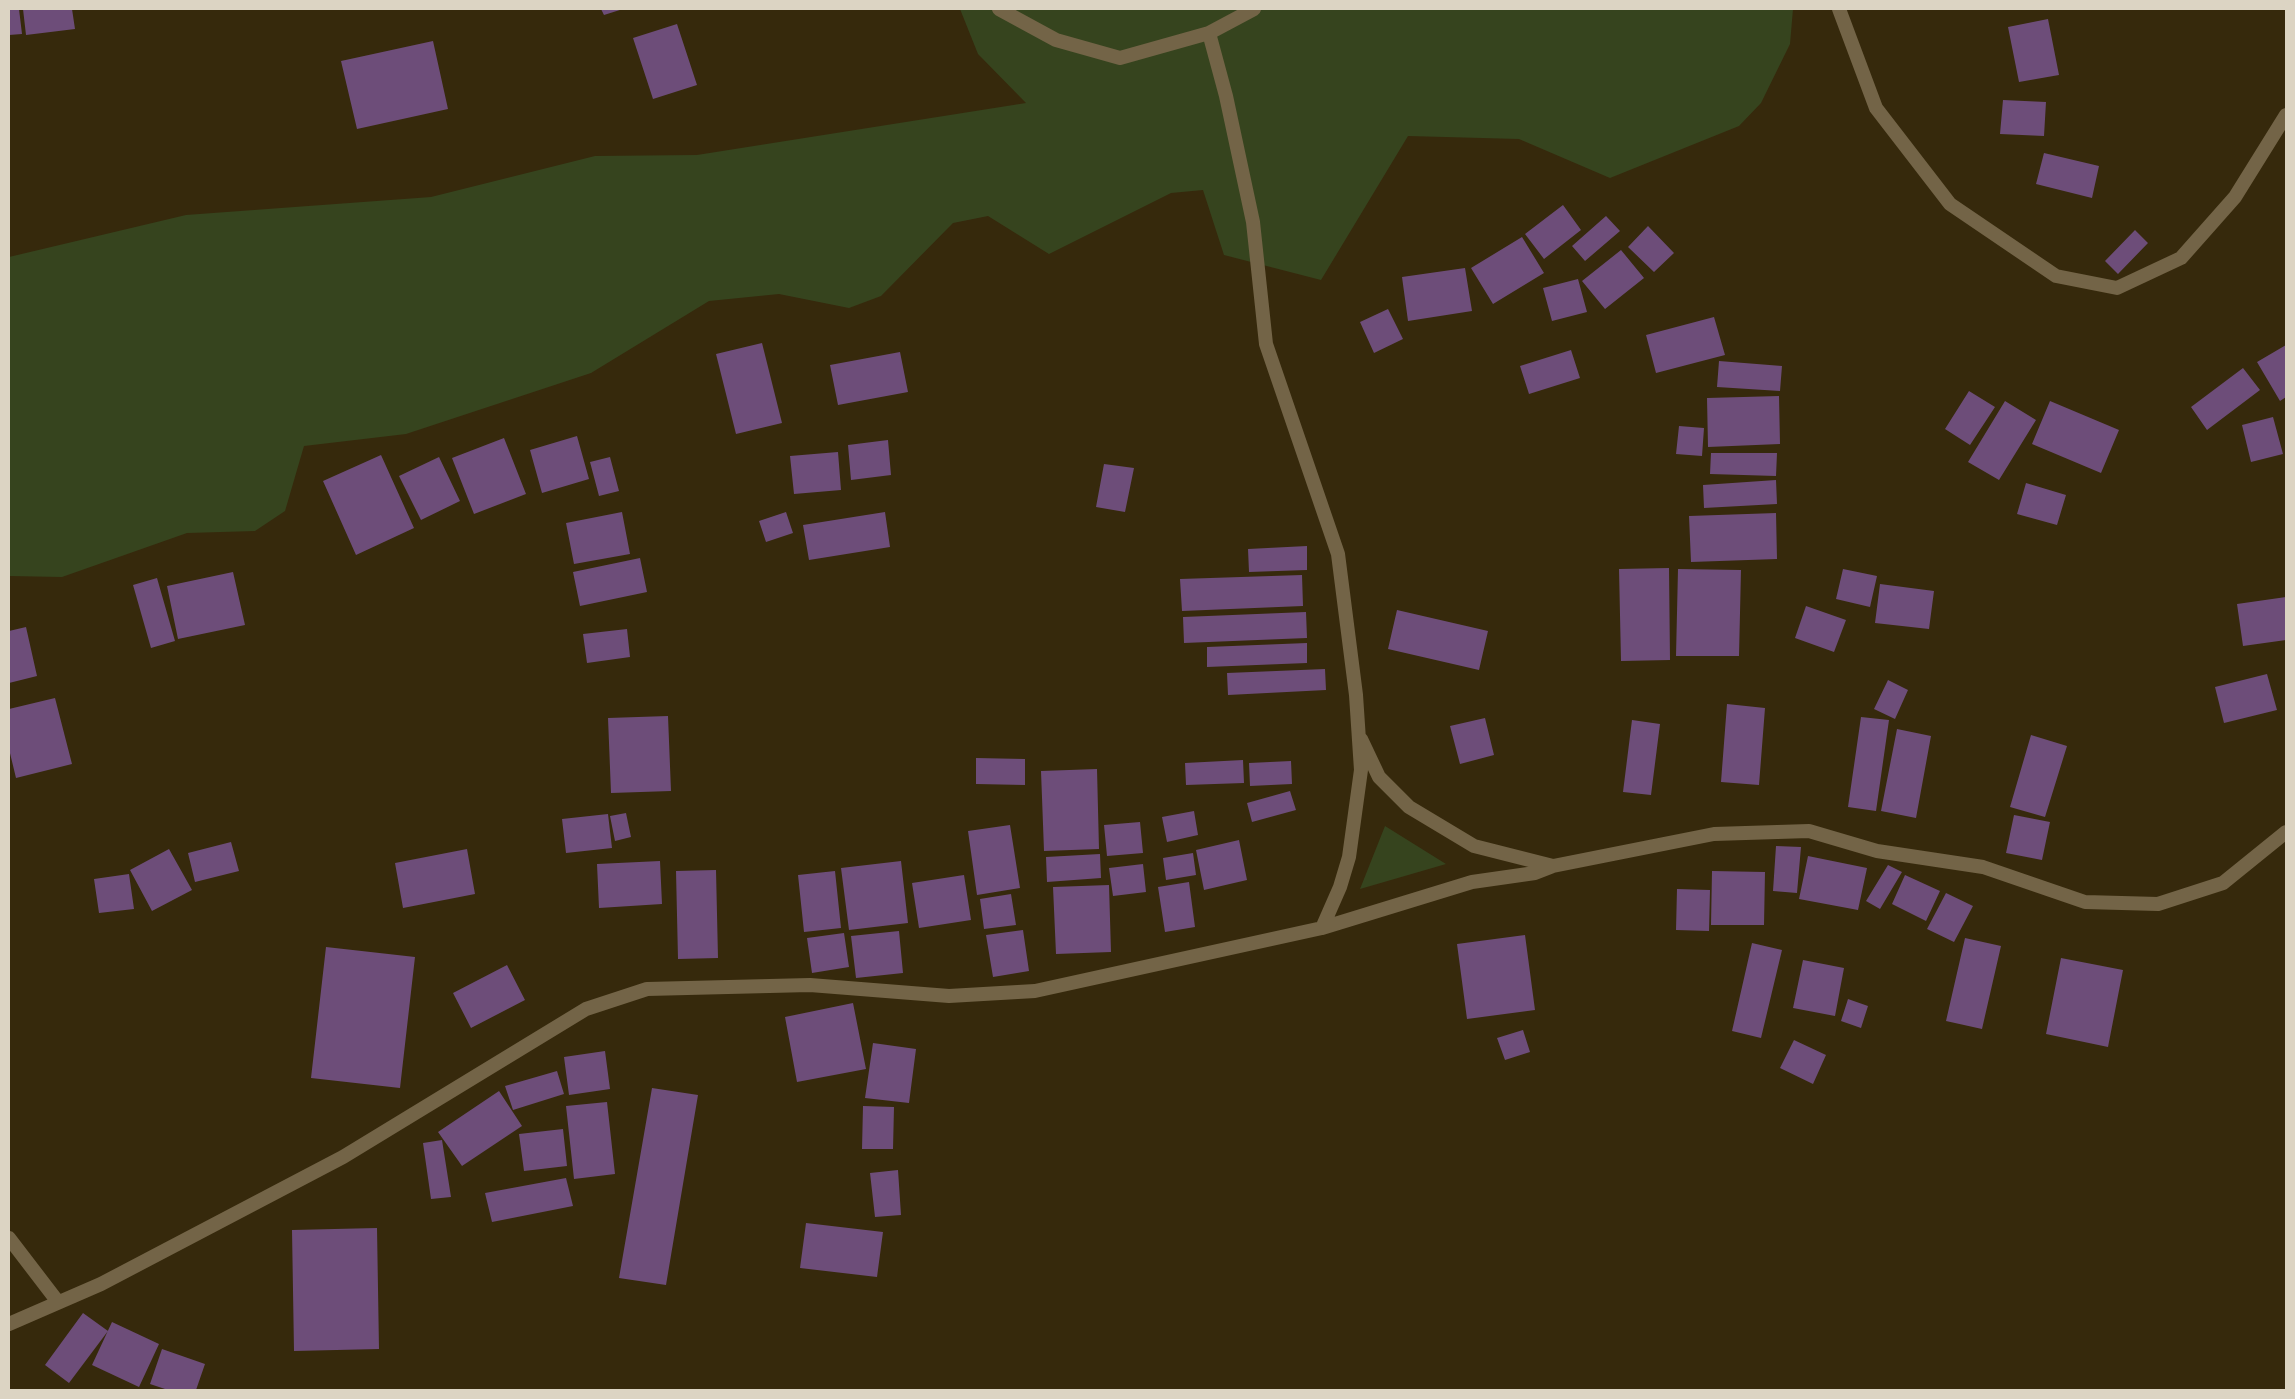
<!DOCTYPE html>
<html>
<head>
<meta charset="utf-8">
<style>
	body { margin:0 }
	#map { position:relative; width:2295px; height:1399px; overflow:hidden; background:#36290c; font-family:Raleway,sans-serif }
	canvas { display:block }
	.frame { position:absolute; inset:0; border:10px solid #dcd4c3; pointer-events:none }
</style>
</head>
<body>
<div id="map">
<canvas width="2295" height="1399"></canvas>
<div class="frame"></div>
</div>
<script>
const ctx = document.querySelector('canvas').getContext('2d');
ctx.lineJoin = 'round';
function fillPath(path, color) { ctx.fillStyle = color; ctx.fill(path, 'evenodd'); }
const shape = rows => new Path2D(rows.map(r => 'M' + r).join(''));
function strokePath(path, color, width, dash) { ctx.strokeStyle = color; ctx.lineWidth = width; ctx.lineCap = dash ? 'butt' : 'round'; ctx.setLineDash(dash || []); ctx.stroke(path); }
fillPath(shape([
	[960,9,1793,9,1790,44,1761,103,1739,126,1610,178,1519,139,1408,136,1321,280,1224,255,1203,190,1171,193,1049,254,988,216,953,223,881,296,849,308,779,294,709,301,591,373,406,434,304,446,285,511,255,531,187,533,62,577,9,576,9,257,186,215,431,197,595,156,697,155,1026,103,978,54],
	[1385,826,1446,864,1360,889]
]), '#36441e');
fillPath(shape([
	[9,9,19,9,22,34,9,35],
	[23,9,72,9,75,29,26,35],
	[601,9,623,9,604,15],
	[2048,19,2059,75,2019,82,2008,27],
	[677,24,697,85,653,99,633,38],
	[433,41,448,109,357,129,341,61],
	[2003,100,2046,102,2044,136,2000,134],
	[2044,153,2099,166,2092,198,2036,184],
	[1563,205,1581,230,1544,259,1525,234],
	[1606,216,1620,231,1585,261,1572,246],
	[1648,226,1674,253,1654,272,1628,247],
	[2135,230,2148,243,2118,274,2105,261],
	[1522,237,1544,273,1493,304,1471,268],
	[1621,250,1644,278,1605,309,1582,281],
	[1465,268,1472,311,1408,321,1402,277],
	[1578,279,1587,312,1552,321,1543,288],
	[1388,309,1403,339,1374,353,1360,322],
	[1714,317,1725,355,1656,373,1646,335],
	[762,343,782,423,736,434,716,354],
	[2286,345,2286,397,2280,401,2257,362],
	[1571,350,1580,378,1529,394,1520,366],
	[900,352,908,392,838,405,830,365],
	[1719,361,1782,366,1780,391,1717,387],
	[2243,368,2260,390,2207,430,2191,407],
	[1969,391,1995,407,1970,445,1945,429],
	[1779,396,1780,444,1708,447,1707,398],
	[2005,401,2036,420,1999,480,1968,462],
	[2050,401,2119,430,2101,473,2032,444],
	[2273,417,2283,454,2251,462,2242,425],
	[1679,426,1704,428,1702,456,1676,454],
	[577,436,589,479,542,493,530,450],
	[504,438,526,494,474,514,452,458],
	[888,440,891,475,851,480,848,445],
	[838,452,841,490,794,494,790,456],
	[1711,453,1777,453,1776,476,1710,474],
	[381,455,414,528,356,555,323,481],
	[439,457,460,501,421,520,399,476],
	[610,457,619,491,599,496,590,462],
	[1104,464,1134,468,1125,512,1096,507],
	[1776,480,1777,504,1704,508,1703,485],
	[2026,483,2066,495,2057,525,2017,514],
	[622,512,630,554,574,564,566,523],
	[786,512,793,533,766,542,759,521],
	[885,512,890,547,809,560,803,525],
	[1776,513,1777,559,1691,562,1689,516],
	[1307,546,1307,570,1249,572,1248,549],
	[640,558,647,592,580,606,573,572],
	[1669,568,1670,660,1621,661,1619,569],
	[1678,569,1741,570,1739,656,1676,656],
	[1843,569,1877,576,1870,607,1836,599],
	[233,572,245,625,178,639,167,586],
	[1302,575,1303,606,1182,611,1180,579],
	[157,578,175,641,151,648,133,585],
	[1880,584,1934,591,1929,629,1875,623],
	[2286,597,2286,640,2243,646,2237,604],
	[1806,606,1846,620,1834,652,1795,638],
	[1397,610,1488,631,1479,670,1388,649],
	[1306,612,1307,638,1184,643,1183,617],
	[26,627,37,676,9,683,9,631],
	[627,629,630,657,587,663,583,634],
	[1307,643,1307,663,1207,667,1207,647],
	[1325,669,1326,690,1228,695,1227,673],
	[2267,674,2277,710,2224,723,2215,687],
	[1888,680,1908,690,1895,719,1874,709],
	[55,698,72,764,16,778,9,749,9,709],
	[1727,704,1765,708,1759,785,1721,782],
	[668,716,671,791,611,793,608,718],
	[1861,717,1889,720,1876,811,1848,807],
	[1485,718,1494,755,1460,764,1450,726],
	[1632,720,1660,724,1651,795,1623,792],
	[1897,729,1931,736,1916,818,1881,811],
	[2031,735,2067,746,2045,817,2010,807],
	[976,758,1025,759,1025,785,976,784],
	[1243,760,1244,783,1186,785,1185,763],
	[1291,761,1292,784,1250,786,1249,763],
	[1097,769,1099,849,1044,851,1041,771],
	[1290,791,1296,810,1252,822,1247,803],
	[1194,811,1198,835,1167,842,1162,817],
	[626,813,631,837,615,841,610,816],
	[608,814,612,848,566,853,562,819],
	[2014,815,2050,822,2042,860,2006,853],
	[1140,822,1143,853,1107,856,1104,825],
	[1010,825,1020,888,977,895,968,831],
	[1239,840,1247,880,1204,890,1196,850],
	[231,842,239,871,195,882,188,853],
	[1776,846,1801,847,1797,893,1773,891],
	[169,849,192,890,152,911,130,870],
	[467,849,475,894,403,908,395,863],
	[1193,853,1196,875,1166,880,1163,858],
	[1100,854,1101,878,1047,882,1046,857],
	[1808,856,1867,868,1858,910,1799,899],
	[660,861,662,904,599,908,597,864],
	[901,861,908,923,849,930,841,868],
	[1143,864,1146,892,1113,896,1109,868],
	[1888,865,1902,872,1880,909,1866,901],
	[716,870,718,958,678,959,676,871],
	[835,871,841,928,804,932,798,875],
	[1712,871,1765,872,1764,925,1711,925],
	[129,874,134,909,99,913,94,879],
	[964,875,971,920,919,928,912,883],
	[1905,875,1940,891,1926,921,1892,904],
	[1189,882,1195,927,1165,932,1158,887],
	[1109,885,1111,952,1056,954,1053,887],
	[1677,889,1710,890,1709,931,1676,930],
	[1946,893,1973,906,1954,942,1927,929],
	[1011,894,1016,925,984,929,980,899],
	[1023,930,1029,971,993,977,986,935],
	[899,931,903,973,856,978,851,936],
	[844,933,849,967,812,973,807,938],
	[1525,935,1535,1010,1467,1019,1457,944],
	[1965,938,2001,946,1982,1029,1946,1021],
	[1752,943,1782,950,1761,1038,1732,1031],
	[326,947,415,957,400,1088,311,1078],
	[2061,958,2123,970,2108,1047,2046,1034],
	[1803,960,1844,968,1835,1016,1793,1008],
	[507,965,525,1000,471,1028,453,993],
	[1848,999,1868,1006,1861,1028,1841,1021],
	[853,1003,866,1069,797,1082,785,1017],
	[1523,1030,1530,1052,1505,1060,1497,1038],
	[1794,1040,1826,1055,1813,1084,1780,1068],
	[873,1043,916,1049,909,1103,865,1098],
	[605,1051,610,1089,569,1095,564,1057],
	[557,1071,564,1094,513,1110,505,1086],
	[652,1088,698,1095,666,1285,619,1278],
	[499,1091,522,1126,462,1166,438,1132],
	[607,1102,615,1174,574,1179,566,1106],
	[863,1106,894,1107,893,1149,862,1149],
	[563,1129,567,1166,524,1171,519,1134],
	[442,1140,451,1197,431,1199,423,1143],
	[898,1170,901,1215,875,1217,870,1173],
	[566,1178,573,1206,492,1222,485,1193],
	[806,1223,883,1232,877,1277,800,1268],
	[377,1228,379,1349,294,1351,292,1230],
	[83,1313,108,1331,69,1383,45,1365],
	[112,1322,159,1344,139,1387,92,1365],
	[162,1349,205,1364,196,1390,168,1390,150,1384]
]), '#6d4d79');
strokePath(shape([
	[999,9,1056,40,1120,58,1209,33,1254,9],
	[1839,9,1876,108,1950,204,2056,276,2117,288,2181,258,2235,197,2286,115],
	[1209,33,1226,96,1253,222,1266,344,1338,554,1356,695,1361,770,1349,857,1340,887,1322,928],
	[1361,739,1379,777,1409,807,1474,846,1553,866],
	[9,1238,58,1302],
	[9,1324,101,1284,343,1157,586,1009,647,989,810,985,949,996,1035,991,1322,928,1472,882,1535,873,1553,866,1714,834,1809,831,1877,851,1983,867,2085,902,2158,904,2223,883,2286,832]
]), '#736447', 14);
</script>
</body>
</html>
